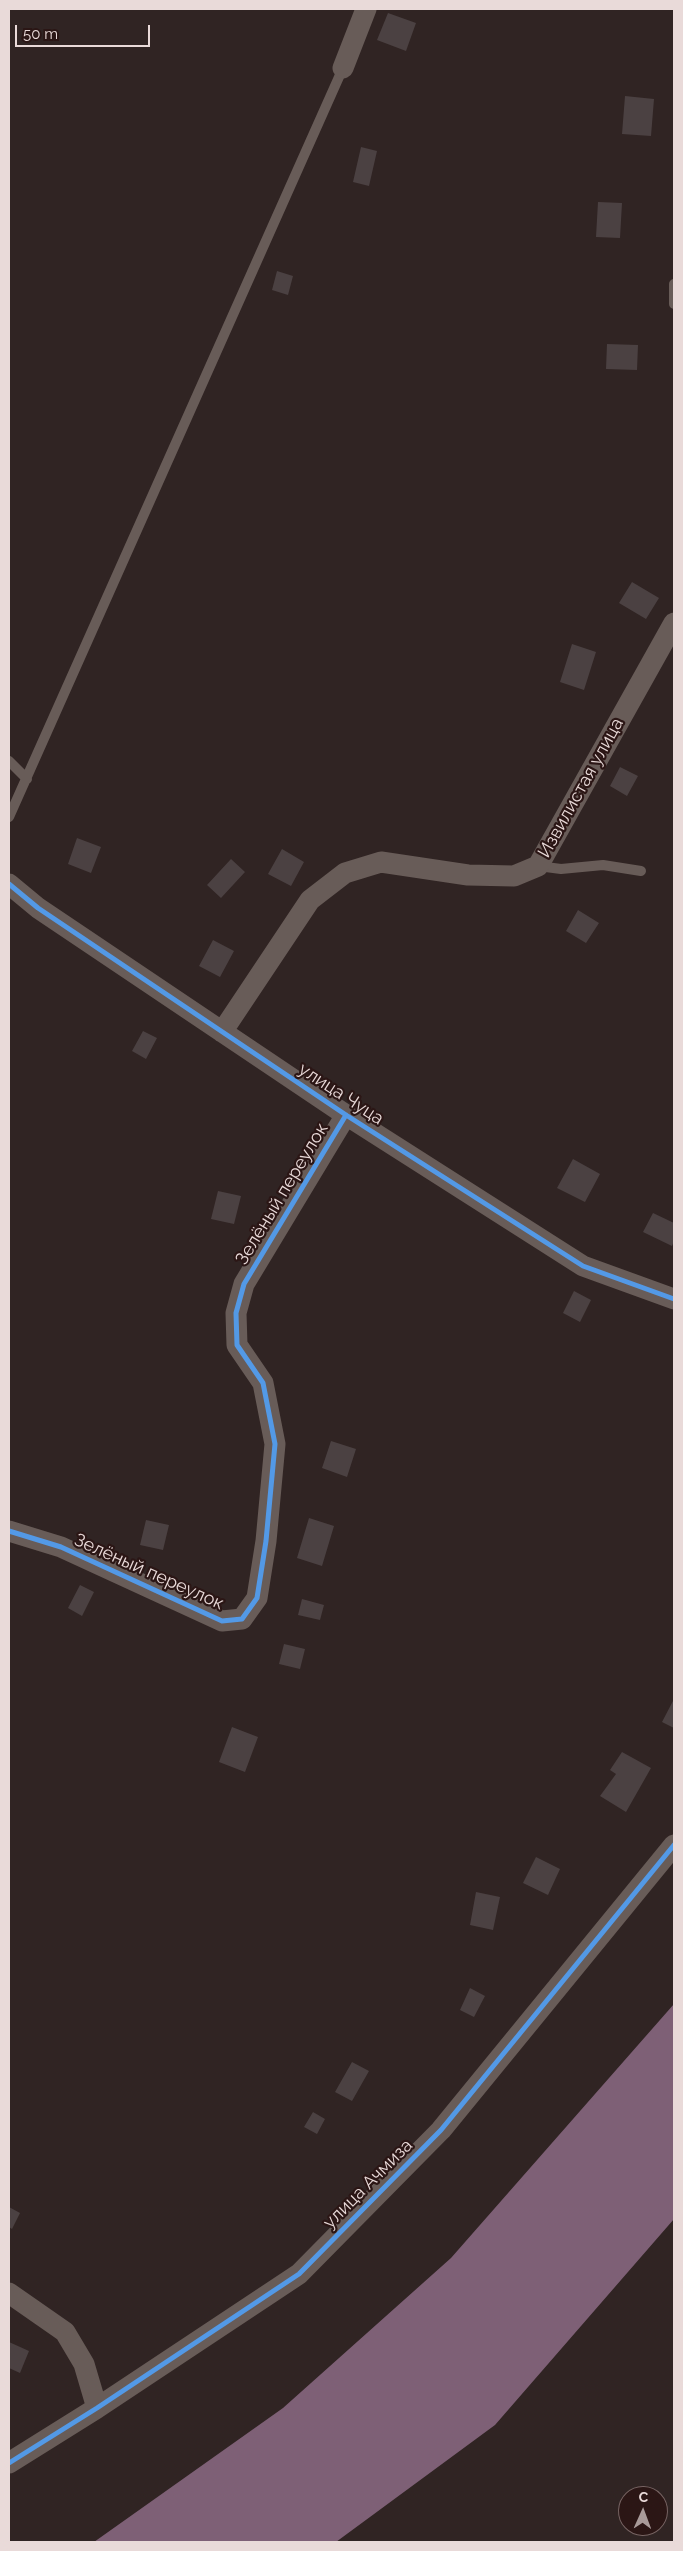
<!DOCTYPE html>
<html>
<head>
<meta charset="utf-8">
<style>
	body { margin:0 }
	#map { position:relative; width:683px; height:2551px; overflow:hidden; background:#302423; font-family:Raleway,sans-serif }
	canvas { display:block }
	.frame { position:absolute; inset:0; border:10px solid #e9dad9; pointer-events:none }
	.north { position:absolute; left:618px; top:2486px; width:50px; height:50px; box-sizing:border-box; background:#2b1615; border:1px solid #776463; border-radius:50%; rotate:2deg; font-size:14px; font-weight:700; line-height:20px; text-align:center; color:#e9dad9 }
	.north::after { content:''; display:block; margin:auto; width:18px; height:22px; background:#a89a99; clip-path:polygon(50% 0,100% 100%,50% 72%,0 100%) }
	.scale { position:absolute; left:15px; top:25px; width:135px; height:22px; box-sizing:border-box; border:2px solid #e9dad9; border-top:0; padding-left:6px; font-size:15px; line-height:18px; white-space:nowrap; color:#e9dad9; -webkit-text-stroke:4px #2b1615; paint-order:stroke }
</style>
</head>
<body>
<div id="map">
<canvas width="683" height="2551"></canvas>
<div class="frame"></div>
<div class="north">С</div>
<div class="scale">50 m</div>
</div>
<script>
const ctx = document.querySelector('canvas').getContext('2d');
ctx.lineJoin = 'round';
function fillPath(path, color) { ctx.fillStyle = color; ctx.fill(path, 'evenodd'); }
const shape = rows => new Path2D(rows.map(r => 'M' + r).join(''));
function strokePath(path, color, width, dash) { ctx.strokeStyle = color; ctx.lineWidth = width; ctx.lineCap = dash ? 'butt' : 'round'; ctx.setLineDash(dash || []); ctx.stroke(path); }
function write(font, color, halo, rows, align = 'center') {
  ctx.font = font + ' Raleway,sans-serif'; ctx.lineWidth = 4.5; ctx.setLineDash([]); ctx.textBaseline = 'middle'; ctx.strokeStyle = halo; ctx.fillStyle = color; for (const [text, x, y, turn = 0] of rows) {
    ctx.save(); ctx.translate(x, y); ctx.rotate((+turn || 0) * Math.PI / 180); ctx.textAlign = isNaN(turn) ? turn : align; if (halo) ctx.strokeText(text, 0, 0); ctx.fillText(text, 0, 0); ctx.restore();
  }
}
fillPath(shape([
	[674,2004,674,2219,495,2425,336,2542,94,2542,283,2408,451,2258]
]), '#7e6076');
fillPath(shape([
	[388,13,416,23,406,51,377,40],
	[625,96,654,99,651,136,622,134],
	[361,147,377,151,369,186,353,182],
	[598,202,622,203,620,238,596,237],
	[277,271,293,276,288,295,272,290],
	[607,344,638,345,637,370,606,369],
	[632,582,659,598,646,619,619,603],
	[572,644,596,652,584,690,560,682],
	[620,767,638,776,627,796,610,786],
	[77,838,101,847,91,873,68,864],
	[282,849,304,862,291,886,268,874],
	[231,859,245,872,221,898,207,885],
	[578,910,599,923,586,943,566,931],
	[213,940,234,951,220,977,199,966],
	[143,1031,157,1038,146,1059,132,1051],
	[573,1159,600,1174,585,1202,557,1188],
	[218,1191,241,1196,234,1224,211,1219],
	[653,1213,674,1223,674,1241,672,1246,643,1232],
	[574,1291,591,1300,580,1322,563,1313],
	[331,1441,356,1449,347,1477,322,1468],
	[309,1518,334,1526,322,1566,297,1558],
	[146,1520,169,1525,163,1550,140,1545],
	[80,1585,94,1592,82,1616,68,1608],
	[302,1599,324,1605,320,1620,298,1615],
	[284,1644,305,1649,300,1669,279,1664],
	[674,1699,674,1728,662,1722],
	[232,1727,258,1737,245,1772,219,1762],
	[622,1752,651,1768,626,1812,600,1796,616,1774,610,1770],
	[536,1857,560,1869,548,1895,523,1883],
	[476,1892,500,1897,493,1930,470,1925],
	[470,1988,485,1996,474,2017,460,2010],
	[352,2062,369,2071,352,2101,335,2092],
	[313,2112,325,2119,317,2134,304,2127],
	[9,2207,20,2213,12,2229,9,2227],
	[9,2342,29,2351,20,2373,9,2368]
]), '#4b4142');
strokePath(shape([
	[674,284,674,304],
	[9,761,27,779],
	[9,817,343,68],
	[538,866,561,869,603,865,641,871]
]), '#685c58', 10);
strokePath(shape([
	[343,68,366,9],
	[9,884,38,908,346,1115,583,1266,674,1299],
	[222,1032,310,900,345,873,381,862,468,875,514,876,538,866,674,623],
	[9,1531,61,1547,222,1621,242,1619,257,1598,266,1541,275,1444,263,1383,237,1345,236,1313,244,1284,346,1115],
	[9,2293,65,2332,84,2364,97,2408],
	[9,2463,97,2408,299,2274,441,2130,674,1845]
]), '#685c58', 21);
strokePath(shape([
	[9,884,38,908,346,1115,583,1266,674,1299],
	[9,1531,61,1547,222,1621,242,1619,257,1598,266,1541,275,1444,263,1383,237,1345,236,1313,244,1284,346,1115],
	[9,2463,97,2408,299,2274,441,2130,674,1845]
]), '#5399e6', 5);
write('18px', '#e9dad9', '#2b1615', [
	["Извилистая улица",581,788,-61],
	["улица Чуца",341,1094,33],
	["Зелёный переулок",282,1194,-59],
	["Зелёный переулок",149,1572,24],
	["улица Ачмиза",368,2184,-45]
]);
</script>
</body>
</html>
